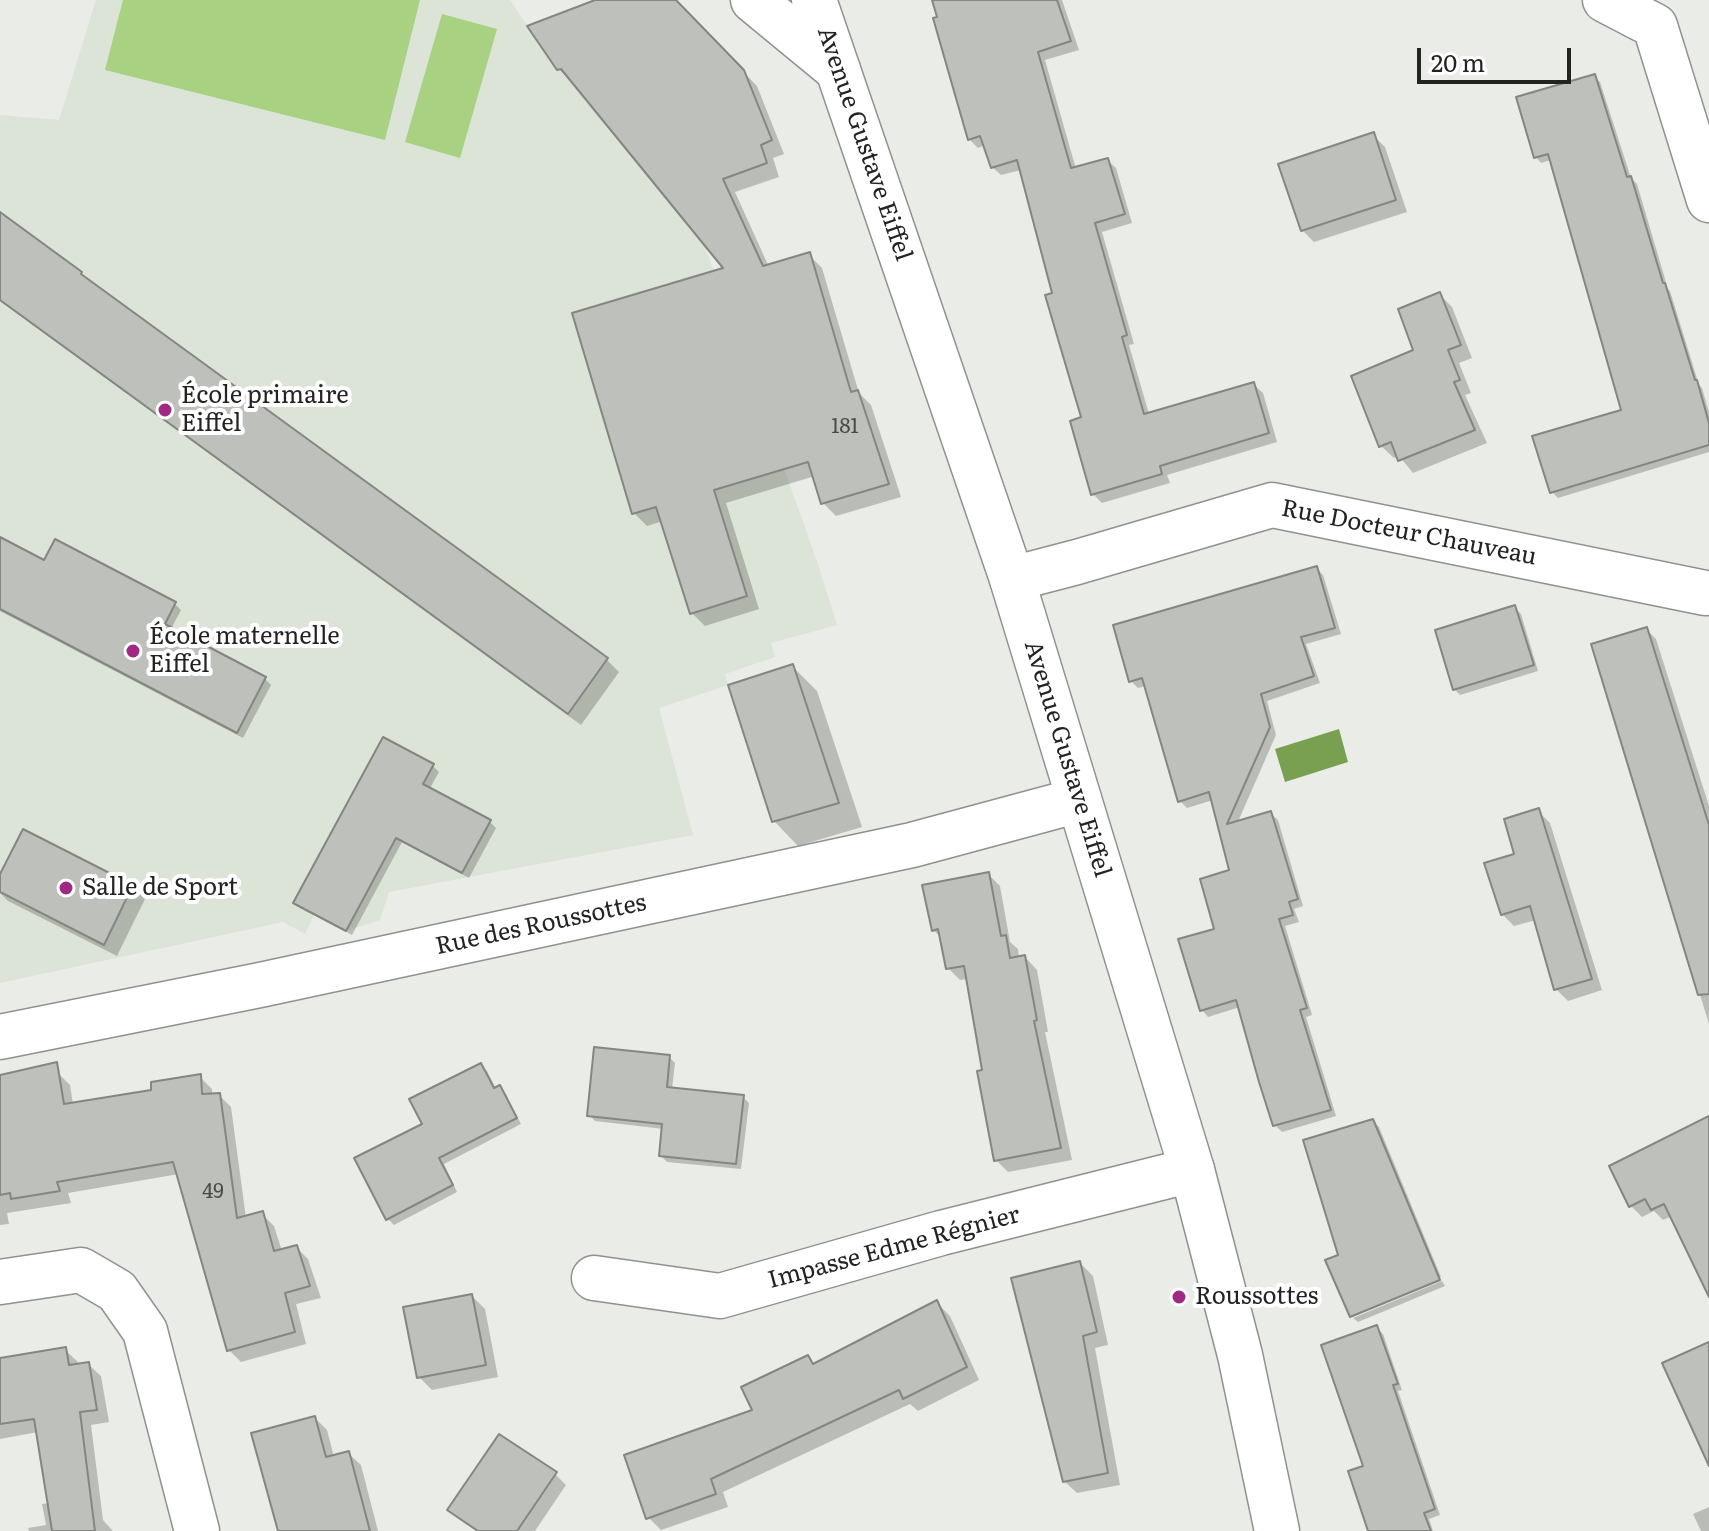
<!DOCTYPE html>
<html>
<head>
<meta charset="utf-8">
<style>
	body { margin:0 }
	#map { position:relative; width:1709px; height:1531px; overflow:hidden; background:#e9ece7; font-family:Literata,serif }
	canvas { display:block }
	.scale { position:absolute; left:1417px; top:48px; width:154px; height:36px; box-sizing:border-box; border:4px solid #232422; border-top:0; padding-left:10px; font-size:24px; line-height:28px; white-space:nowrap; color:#232422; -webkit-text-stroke:6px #fff; paint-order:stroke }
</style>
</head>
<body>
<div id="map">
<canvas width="1709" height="1531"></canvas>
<div class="scale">20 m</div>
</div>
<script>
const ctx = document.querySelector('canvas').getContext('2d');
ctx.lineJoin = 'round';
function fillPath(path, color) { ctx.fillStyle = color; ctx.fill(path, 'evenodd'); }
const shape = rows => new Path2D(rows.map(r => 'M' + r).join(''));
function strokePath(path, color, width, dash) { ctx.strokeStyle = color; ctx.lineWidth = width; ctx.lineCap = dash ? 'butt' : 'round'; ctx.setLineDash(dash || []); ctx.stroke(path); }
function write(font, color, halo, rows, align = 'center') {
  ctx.font = font + ' Literata,serif'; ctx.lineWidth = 8; ctx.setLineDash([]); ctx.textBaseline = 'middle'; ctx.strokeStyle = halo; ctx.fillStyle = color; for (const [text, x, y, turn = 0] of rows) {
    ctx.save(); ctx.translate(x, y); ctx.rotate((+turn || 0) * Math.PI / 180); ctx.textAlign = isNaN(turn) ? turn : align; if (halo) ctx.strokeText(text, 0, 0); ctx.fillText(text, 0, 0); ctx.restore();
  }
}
fillPath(shape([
	[96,0,510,0,557,70,561,69,704,244,818,564,837,625,771,643,775,657,725,674,728,685,659,708,693,835,389,892,380,920,346,931,314,915,305,934,283,922,0,983,0,115,59,120]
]), '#dce3d7');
fillPath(shape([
	[123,0,420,0,385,140,105,70],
	[442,14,497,29,460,158,405,142]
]), '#a8d182');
fillPath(shape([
	[1339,729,1348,762,1285,782,1275,749]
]), '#79a050');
fillPath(shape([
	[600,0,674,0,757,86,784,154,773,158,779,177,735,192,769,267,809,255,822,268,859,393,871,405,901,497,836,516,823,503,815,476,726,503,759,609,705,626,691,612,663,521,647,526,634,513,726,269,572,82,559,69],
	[934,0,1062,0,1079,50,1045,60,1076,169,1107,160,1116,168,1132,223,1102,232,1134,344,1129,345,1149,414,1254,385,1263,393,1277,442,1167,475,1170,483,1102,503,1093,494,1083,419,1055,294,1021,170,1001,175,992,167,985,145,978,148,969,139],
	[1594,76,1600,82,1631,178,1637,184,1668,289,1670,291,1699,385,1702,388,1709,412,1709,452,1558,498,1552,492,1624,411,1551,160,1541,163,1536,157],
	[1373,135,1385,147,1407,212,1314,242,1302,230],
	[0,215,81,273,90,283,607,660,619,672,581,725,0,301],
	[1440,295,1452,307,1472,358,1459,363,1471,393,1465,395,1487,443,1413,473,1399,456,1394,458,1381,446],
	[0,539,45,563,175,604,181,610,171,629,265,679,271,685,243,738,0,611],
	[1316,568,1323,575,1341,634,1306,644,1320,683,1267,701,1276,735,1237,824,1271,814,1278,820,1303,906,1294,909,1299,922,1285,926,1312,1015,1306,1017,1336,1116,1282,1132,1275,1125,1240,1007,1208,1017,1202,1010,1216,931,1232,871,1213,800,1187,808,1180,801,1146,686,1138,688,1131,681],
	[1515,608,1521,614,1538,671,1460,695,1454,689],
	[1646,629,1656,639,1709,806,1709,1024,1593,646],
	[793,667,817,691,862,827,798,846,774,821],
	[433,766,439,772,429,790,490,822,496,828,469,878,402,842,352,935,302,909,296,903],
	[1538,811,1550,823,1602,990,1568,1001,1556,989,1536,920,1514,926,1502,914,1516,855],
	[988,874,1000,886,1010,942,1018,949,1019,958,1025,957,1037,970,1048,1032,1045,1032,1072,1160,1008,1172,996,1160,985,1071,968,979,960,980,948,968,942,938,933,930],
	[0,878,132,886,145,899,117,956,8,901,0,893],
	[669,1057,675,1063,672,1089,743,1097,749,1103,741,1169,667,1162,661,1156,664,1129,595,1121,589,1115],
	[481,1065,487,1071,496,1089,499,1087,505,1093,521,1124,444,1164,457,1192,394,1225,388,1219,357,1159,424,1125],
	[58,1073,70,1085,73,1104,154,1092,200,1077,212,1089,212,1095,219,1095,231,1107,246,1218,262,1214,274,1226,282,1251,296,1247,308,1259,321,1298,296,1304,306,1344,241,1362,229,1350,179,1174,68,1193,71,1203,7,1213,9,1224,0,1225,0,1082],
	[1709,1118,1709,1293,1672,1216,1663,1220,1654,1211,1642,1217,1631,1206],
	[1373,1121,1379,1127,1441,1277,1351,1314,1340,1256],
	[1080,1263,1093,1276,1108,1345,1095,1348,1120,1485,1077,1493,1064,1481],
	[1442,1281,1445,1286,1358,1322,1353,1318],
	[472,1296,485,1309,498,1377,432,1390,419,1377],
	[937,1303,950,1316,979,1380,918,1411,910,1404,723,1492,728,1507,661,1530,648,1517,808,1358,815,1365],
	[1377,1328,1383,1334,1402,1390,1398,1391,1440,1515,1429,1519,1433,1531,1370,1531,1365,1467],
	[65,1350,78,1362,79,1366,88,1364,101,1376,109,1422,91,1425,103,1520,113,1531,29,1531,28,1528,46,1525,42,1504,49,1503,38,1432,0,1439,0,1358],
	[315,1418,327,1430,334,1457,348,1453,361,1465,378,1531,279,1531],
	[555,1474,566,1485,535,1531,476,1531,460,1520,449,1510],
	[1709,1507,1709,1531,1701,1531,1693,1514]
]), '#0003');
const building = shape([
	[595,0,676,0,744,70,772,140,761,145,767,163,723,179,763,266,810,252,851,392,858,390,889,484,821,504,808,462,714,490,747,596,690,614,656,507,632,514,572,313,723,268,561,69,557,70,527,26,595,0],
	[932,0,1057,0,1071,41,1038,52,1071,168,1108,158,1125,214,1095,223,1127,335,1122,337,1144,414,1254,382,1269,433,1160,466,1162,474,1091,495,1070,421,1081,417,1045,295,1052,293,1017,160,991,168,980,136,968,140,933,18,937,17,932,0],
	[1595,74,1627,177,1631,176,1663,283,1665,283,1695,380,1697,380,1709,423,1709,445,1550,493,1532,436,1621,410,1548,154,1534,158,1516,97,1595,74],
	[1374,132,1396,200,1301,231,1278,164,1374,132],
	[0,212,82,272,81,274,608,658,568,714,0,300,0,212],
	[1440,292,1461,345,1448,350,1460,380,1454,382,1475,430,1398,461,1391,442,1379,447,1351,376,1413,350,1398,309,1440,292],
	[0,537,44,560,55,539,176,602,165,624,266,677,237,733,0,609,0,537],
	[1317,566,1335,628,1301,637,1314,676,1261,694,1270,727,1227,824,1271,811,1298,899,1289,902,1293,915,1279,919,1307,1008,1300,1010,1331,1110,1273,1126,1259,1082,1236,1000,1200,1011,1178,939,1214,929,1200,879,1229,870,1209,792,1178,802,1142,678,1129,682,1113,625,1317,566],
	[1515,605,1534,665,1453,690,1435,630,1515,605],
	[1647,627,1709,825,1709,994,1698,995,1591,644,1647,627],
	[793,664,839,803,772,822,728,685,793,664],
	[383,737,434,764,423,784,491,820,462,873,396,838,346,931,293,903,383,737],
	[1539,808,1592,979,1554,990,1530,906,1501,915,1484,863,1514,854,1504,819,1539,808],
	[23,829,133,885,104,945,0,892,0,874,23,829],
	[989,872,1001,936,1006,935,1010,958,1025,955,1037,1020,1034,1021,1061,1148,994,1161,977,1071,982,1070,964,966,946,969,938,929,932,931,922,885,989,872],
	[594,1047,670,1055,667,1087,744,1095,736,1164,659,1156,662,1124,587,1116,594,1047],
	[57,1062,64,1104,151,1090,151,1082,201,1074,202,1094,220,1093,237,1218,263,1211,274,1251,297,1245,310,1286,285,1293,295,1332,227,1351,173,1162,57,1182,60,1191,11,1199,10,1193,0,1195,0,1075,57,1062],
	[481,1063,494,1088,500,1085,517,1118,439,1158,453,1185,386,1220,354,1158,422,1124,409,1099,481,1063],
	[1709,1116,1709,1297,1664,1204,1651,1210,1645,1199,1629,1207,1609,1166,1709,1116],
	[1373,1119,1440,1280,1350,1317,1325,1260,1338,1255,1303,1140,1373,1119],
	[1080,1261,1097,1332,1083,1336,1108,1473,1063,1482,1011,1278,1080,1261],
	[472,1294,486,1365,417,1378,403,1307,472,1294],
	[937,1300,967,1367,903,1399,899,1390,711,1479,716,1494,646,1519,624,1455,752,1410,741,1387,808,1355,813,1364,937,1300],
	[1377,1325,1398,1384,1393,1385,1435,1509,1424,1513,1431,1531,1368,1531,1348,1471,1363,1466,1321,1345,1377,1325],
	[1709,1342,1709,1466,1662,1363,1709,1342],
	[66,1347,69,1365,89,1362,97,1410,80,1412,95,1531,52,1531,34,1419,0,1424,0,1358,66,1347],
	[315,1416,326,1457,349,1451,370,1531,278,1531,251,1433,315,1416],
	[499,1434,557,1472,517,1531,478,1531,447,1510,499,1434]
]);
fillPath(building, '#bdc0bb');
strokePath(building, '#838681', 2);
const street = shape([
	[753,0,838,70],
	[1605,0,1655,26,1709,200],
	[1012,579,1077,562,1272,505,1705,593],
	[0,1037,260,985,912,845,1079,800],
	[594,1278,720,1296,941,1233,1192,1170],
	[0,1282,81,1270,117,1291,145,1331,197,1531]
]);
const secondary = shape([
	[814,0,1012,579,1192,1170,1240,1355,1277,1531]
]);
strokePath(street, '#8f928d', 47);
strokePath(secondary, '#8f928d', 47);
strokePath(street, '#fff', 44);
strokePath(secondary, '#fff', 44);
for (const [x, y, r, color] of [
	[165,410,8,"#a12981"],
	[133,651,8,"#a12981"],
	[66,888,8,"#a12981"],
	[1179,1297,8,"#a12981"]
]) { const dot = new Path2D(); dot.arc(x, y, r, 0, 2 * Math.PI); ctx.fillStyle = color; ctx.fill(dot); strokePath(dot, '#fff', 3); }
write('20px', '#4a4b48', null, [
	["181",845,427],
	["49",213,1192]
]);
write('24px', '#232422', '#fff', [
	["Avenue Gustave Eiffel",864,144,71],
	["Rue Docteur Chauveau",1409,533,11],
	["Avenue Gustave Eiffel",1067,759,73],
	["Rue des Roussottes",541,925,-12],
	["Impasse Edme Régnier",894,1248,-15]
]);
write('24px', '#232422', '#fff', [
	["École primaire",181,396],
	["Eiffel",181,424],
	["École maternelle",149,637],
	["Eiffel",149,665],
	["Salle de Sport",82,888],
	["Roussottes",1195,1297]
], 'left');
</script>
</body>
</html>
